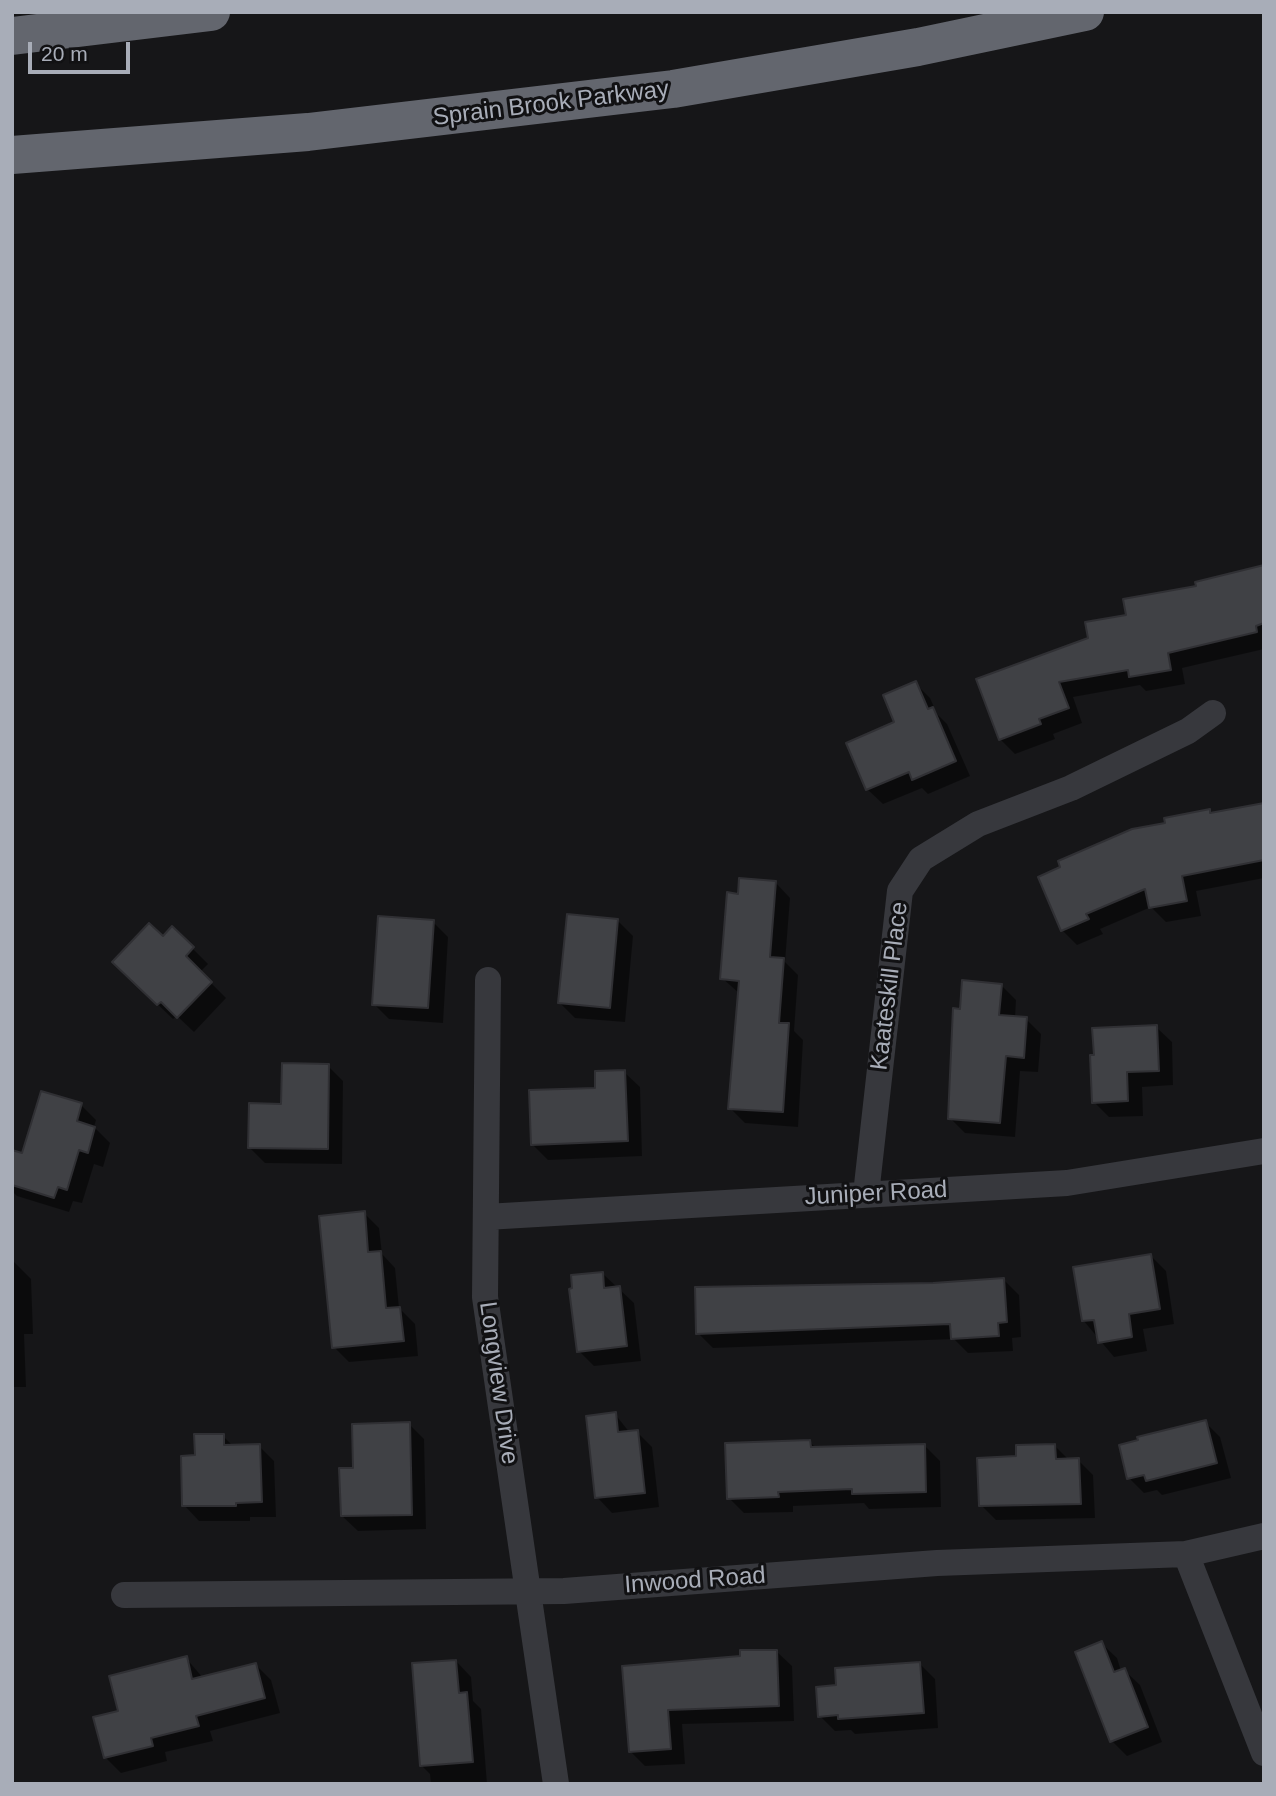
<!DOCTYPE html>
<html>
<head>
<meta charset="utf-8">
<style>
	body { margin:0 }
	#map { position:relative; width:1276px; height:1796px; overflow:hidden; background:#161618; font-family:Helvetica,sans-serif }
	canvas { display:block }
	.frame { position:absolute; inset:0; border:14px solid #a8adb8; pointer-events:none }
	.scale { position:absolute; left:28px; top:42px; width:102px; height:32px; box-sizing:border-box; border:4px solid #a8adb8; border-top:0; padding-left:9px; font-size:21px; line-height:24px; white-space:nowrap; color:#a8adb8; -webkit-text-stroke:5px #111113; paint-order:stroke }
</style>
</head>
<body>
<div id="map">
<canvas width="1276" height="1796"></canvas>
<div class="frame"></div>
<div class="scale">20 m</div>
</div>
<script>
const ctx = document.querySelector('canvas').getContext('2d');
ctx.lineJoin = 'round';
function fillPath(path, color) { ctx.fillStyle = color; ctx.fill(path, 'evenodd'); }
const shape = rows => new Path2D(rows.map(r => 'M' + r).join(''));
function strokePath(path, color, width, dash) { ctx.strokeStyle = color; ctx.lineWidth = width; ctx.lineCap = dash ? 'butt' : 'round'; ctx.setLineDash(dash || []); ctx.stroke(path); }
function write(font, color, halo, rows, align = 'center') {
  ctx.font = font + ' Helvetica,sans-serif'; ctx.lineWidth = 6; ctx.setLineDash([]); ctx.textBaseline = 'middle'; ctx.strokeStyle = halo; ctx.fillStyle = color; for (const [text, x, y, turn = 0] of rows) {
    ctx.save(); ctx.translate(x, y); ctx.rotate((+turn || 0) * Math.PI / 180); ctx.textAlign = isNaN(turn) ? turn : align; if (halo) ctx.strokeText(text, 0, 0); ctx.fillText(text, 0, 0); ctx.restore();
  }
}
fillPath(shape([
	[1264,567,1264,649,1182,668,1185,684,1146,691,1140,685,1073,697,1082,723,1053,734,1055,739,1015,754,1000,739,1090,639,1128,616],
	[915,683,930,698,937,714,947,724,970,776,928,794,922,788,883,804,867,789],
	[1264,805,1264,878,1196,891,1201,916,1166,922,1151,907,1100,929,1103,934,1077,945,1062,930,1167,824,1166,819],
	[775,882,790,898,785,962,798,975,794,1031,803,1040,798,1127,745,1123,730,1108,740,994,722,978,739,896],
	[618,921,633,936,625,1022,575,1018,560,1003],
	[433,922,448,937,443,1023,389,1019,374,1004],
	[173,929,208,964,200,972,226,998,194,1032,177,1016,173,1019,129,977],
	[1001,985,1016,1000,1015,1018,1026,1019,1041,1034,1038,1072,1020,1071,1015,1137,965,1133,950,1118,961,1011],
	[1156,1027,1172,1042,1173,1085,1142,1087,1143,1116,1109,1117,1094,1102],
	[328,1066,343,1081,342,1164,265,1163,250,1148,283,1105],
	[624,1072,640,1087,642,1156,548,1160,533,1145],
	[81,1105,96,1120,94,1127,110,1143,103,1167,94,1164,82,1203,73,1201,69,1212,17,1196,12,1191,12,1152,23,1156],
	[364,1213,379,1228,382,1254,395,1268,399,1308,415,1324,418,1356,349,1362,334,1347],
	[1151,1256,1166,1271,1174,1324,1143,1329,1147,1351,1114,1357,1083,1320],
	[12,1260,31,1279,33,1334,24,1334,26,1387,12,1387],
	[602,1273,634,1303,641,1361,594,1366,579,1351],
	[1004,1280,1019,1295,1021,1337,1012,1338,1013,1351,968,1353,954,1339,713,1348,698,1333,933,1285],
	[615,1414,630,1433,637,1432,652,1447,659,1507,612,1513,597,1497],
	[1205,1422,1220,1437,1231,1478,1162,1495,1157,1490,1144,1493,1129,1478],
	[409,1424,424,1439,426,1529,358,1531,342,1516,355,1470],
	[223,1436,234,1447,259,1446,274,1461,276,1517,250,1517,250,1521,199,1521,184,1505,197,1457],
	[810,1442,816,1448,925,1446,940,1461,941,1507,869,1509,864,1503,793,1506,793,1512,744,1513,729,1498],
	[1055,1446,1069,1460,1078,1460,1093,1475,1095,1518,996,1520,981,1505,1018,1458],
	[1101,1643,1117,1658,1121,1671,1124,1670,1140,1685,1162,1742,1127,1756,1112,1741],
	[776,1651,792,1666,794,1721,682,1724,685,1764,645,1766,630,1751,623,1668,742,1658],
	[186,1658,203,1678,256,1665,271,1680,280,1713,210,1731,213,1741,165,1752,167,1761,121,1773,106,1758,120,1712],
	[456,1661,471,1677,473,1701,481,1709,487,1784,431,1784,430,1774,422,1766],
	[920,1664,935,1679,938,1728,855,1734,851,1730,835,1731,820,1716,838,1687]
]), '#0007');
const building = shape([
	[1264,565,1264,623,1256,626,1257,632,1168,653,1171,670,1129,677,1128,670,1059,682,1069,708,1039,719,1041,724,999,740,976,679,1088,638,1085,622,1126,615,1123,599,1196,586,1195,582,1264,565],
	[916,681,928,709,933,707,956,761,912,780,909,772,866,790,846,743,894,722,883,695,916,681],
	[1264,803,1264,860,1182,876,1187,901,1149,908,1145,889,1086,914,1089,919,1061,931,1038,877,1060,867,1058,861,1132,829,1165,823,1164,818,1210,809,1210,813,1264,803],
	[739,878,776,881,770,957,784,958,779,1023,789,1023,783,1112,728,1109,739,981,720,979,727,892,738,894,739,878],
	[567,914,618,919,610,1008,558,1003,567,914],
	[378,916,434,920,428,1008,372,1005,378,916],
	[149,923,163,936,172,926,194,947,186,956,212,982,177,1018,161,1002,157,1005,112,962,149,923],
	[962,980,1002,984,999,1015,1027,1017,1024,1058,1006,1056,1000,1123,948,1119,953,1008,960,1009,962,980],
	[1157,1025,1159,1071,1127,1072,1128,1101,1092,1103,1090,1055,1094,1055,1092,1028,1157,1025],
	[282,1063,329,1064,328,1149,248,1148,249,1103,281,1104,282,1063],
	[625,1070,628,1141,531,1145,529,1090,595,1088,595,1071,625,1070],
	[41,1091,82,1103,77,1121,95,1127,88,1153,79,1150,67,1190,58,1187,54,1198,12,1185,12,1150,22,1153,41,1091],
	[365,1211,368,1252,381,1251,386,1308,400,1307,404,1341,332,1348,319,1216,365,1211],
	[1151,1254,1160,1309,1129,1314,1132,1337,1098,1343,1094,1320,1082,1321,1073,1267,1151,1254],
	[603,1272,604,1288,620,1286,627,1346,577,1352,569,1289,572,1288,571,1275,603,1272],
	[1004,1278,1007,1322,998,1323,999,1336,951,1339,950,1324,696,1334,695,1287,933,1283,1004,1278],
	[616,1412,618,1432,638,1430,645,1493,595,1498,586,1416,616,1412],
	[1206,1420,1217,1463,1146,1481,1144,1475,1127,1479,1119,1445,1138,1440,1137,1437,1206,1420],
	[410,1422,412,1515,341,1516,339,1468,353,1468,352,1424,410,1422],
	[194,1434,224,1434,224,1445,260,1444,262,1502,236,1503,236,1506,182,1506,181,1456,195,1455,194,1434],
	[810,1440,811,1447,925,1444,926,1492,852,1494,852,1489,778,1492,779,1497,727,1499,725,1443,810,1440],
	[1055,1444,1056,1459,1079,1458,1081,1504,979,1506,977,1458,1016,1456,1016,1445,1055,1444],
	[1102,1641,1114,1672,1125,1668,1148,1727,1110,1742,1075,1652,1102,1641],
	[740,1650,777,1650,779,1706,668,1710,671,1749,629,1752,622,1666,740,1656,740,1650],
	[187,1656,192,1679,256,1663,265,1698,196,1716,199,1726,151,1738,153,1746,104,1758,93,1717,118,1711,109,1676,187,1656],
	[456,1660,459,1693,467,1692,473,1762,420,1766,412,1663,456,1660],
	[920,1662,924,1713,838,1719,838,1715,818,1717,816,1687,836,1685,835,1668,920,1662]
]);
fillPath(building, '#404145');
strokePath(building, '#303034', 2);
strokePath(shape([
	[488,980,485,1297,556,1784],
	[866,1194,900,891,921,859,978,824,1071,788,1188,731,1213,713],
	[486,1217,1067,1183,1264,1151],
	[1186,1554,1264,1753],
	[124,1595,564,1591,937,1563,1186,1554,1264,1536]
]), '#37383d', 26);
strokePath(shape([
	[12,36,211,12],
	[12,155,308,132,673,89,918,47,1085,12]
]), '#63666e', 38);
write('24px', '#a8adb8', '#111113', [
	["Sprain Brook Parkway",551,104,-7],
	["Kaateskill Place",890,986,-83],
	["Juniper Road",876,1194,-3],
	["Longview Drive",498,1383,82],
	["Inwood Road",695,1581,-4]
]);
</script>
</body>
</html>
